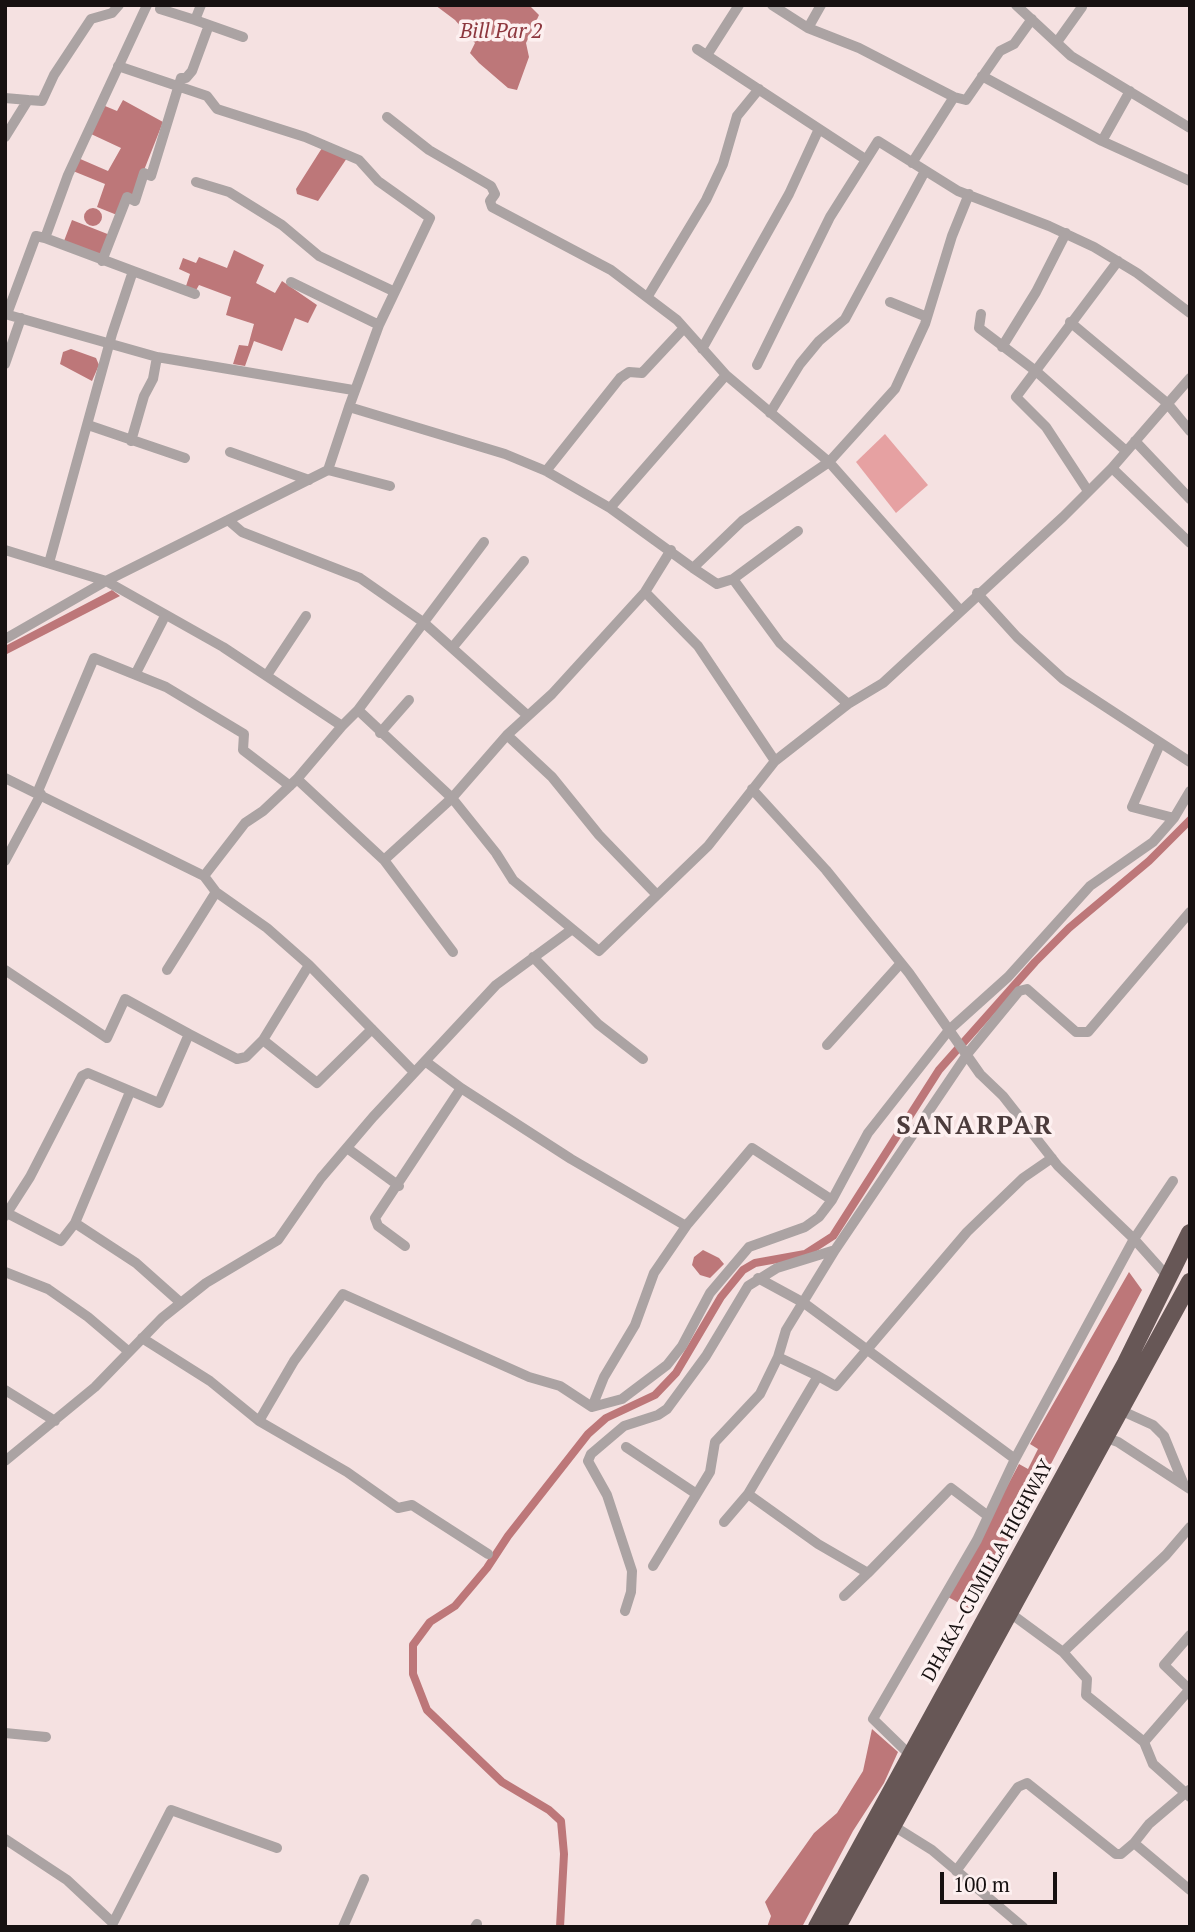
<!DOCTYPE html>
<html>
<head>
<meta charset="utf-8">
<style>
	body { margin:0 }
	#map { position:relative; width:1195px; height:1932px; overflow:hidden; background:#f5e1e1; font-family:"PT Serif",serif }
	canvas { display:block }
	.frame { position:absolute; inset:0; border:7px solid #171111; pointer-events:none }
	.scale { position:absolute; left:940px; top:1872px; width:117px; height:32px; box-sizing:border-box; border:4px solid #171111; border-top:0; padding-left:9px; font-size:21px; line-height:24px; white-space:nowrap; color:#171111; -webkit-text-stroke:5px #fdf0f0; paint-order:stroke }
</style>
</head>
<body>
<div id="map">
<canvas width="1195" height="1932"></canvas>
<div class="frame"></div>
<div class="scale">100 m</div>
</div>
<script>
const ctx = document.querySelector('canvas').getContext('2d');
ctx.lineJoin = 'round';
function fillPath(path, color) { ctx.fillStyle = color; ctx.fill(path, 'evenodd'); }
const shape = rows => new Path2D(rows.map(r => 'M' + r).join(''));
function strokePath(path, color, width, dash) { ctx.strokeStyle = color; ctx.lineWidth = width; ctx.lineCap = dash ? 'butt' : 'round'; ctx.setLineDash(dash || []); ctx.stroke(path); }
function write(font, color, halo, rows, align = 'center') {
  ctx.font = font + ' "PT Serif",serif'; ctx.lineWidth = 7; ctx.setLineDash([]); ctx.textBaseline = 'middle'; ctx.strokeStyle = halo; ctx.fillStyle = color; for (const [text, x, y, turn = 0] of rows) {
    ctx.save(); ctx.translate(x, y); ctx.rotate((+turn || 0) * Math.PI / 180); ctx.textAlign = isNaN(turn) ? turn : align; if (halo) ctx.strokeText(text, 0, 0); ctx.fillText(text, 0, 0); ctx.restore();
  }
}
fillPath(shape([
	[885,434,928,485,896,513,856,462]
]), '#e6a1a2');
fillPath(shape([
	[435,5,529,5,539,15,526,43,529,57,517,90,508,88,479,63,470,53,475,43,455,20],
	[123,100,163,122,133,198,117,215,97,207,105,184,73,171,78,158,108,171,121,148,91,134,105,106,117,111],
	[322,148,347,158,318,201,297,194,296,189],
	'84 217a9 9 0 1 1 18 0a9 9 0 1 1-18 0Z',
	[72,220,110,235,102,256,64,241],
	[234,250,264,265,256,283,275,293,282,281,317,305,308,323,295,318,282,351,254,341,245,366,233,364,239,345,248,346,254,324,226,315,231,297,199,285,195,292,185,289,190,274,179,269,183,258,196,263,199,257,227,268],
	[71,349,96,358,99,365,92,381,60,364,63,352],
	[112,590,120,596,5,655,5,646],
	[703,1250,719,1258,724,1264,710,1278,700,1275,692,1265,694,1257],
	[1129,1272,1142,1290,974,1611,948,1597,1019,1464,1028,1469,1038,1449,1030,1444],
	[872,1729,898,1752,884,1783,853,1831,802,1927,767,1927,771,1916,765,1902,814,1833,837,1813,863,1771]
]), '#bd7779');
strokePath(shape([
	[560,1927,564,1854,561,1821,549,1810,502,1782,427,1710,413,1674,413,1645,430,1622,455,1606,487,1568,508,1536,588,1434,606,1418,655,1395,676,1373,721,1297,743,1270,755,1263,805,1254,833,1236,939,1070,1035,962,1069,928,1149,861,1190,820]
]), '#bd7779', 8);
strokePath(shape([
	[162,5,160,9,195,20,201,5],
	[772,5,808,28,859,48,954,97],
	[1016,5,1071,56,1190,128],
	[209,25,243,37],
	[808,28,821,5],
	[1057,42,1082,7],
	[697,49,865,159],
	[707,55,739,5],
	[118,66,207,96,217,109,305,137,359,160,378,181,430,218,379,325],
	[982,76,1102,141,1190,181],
	[5,98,28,100],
	[387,117,429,150,491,186,495,194,490,201,492,207,611,270,677,320,726,375,829,462,960,610],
	[5,137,28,100,42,101,54,75,91,19,112,13,119,5],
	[1102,141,1130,91],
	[912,163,954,97,966,100,1000,51,1014,44,1032,19],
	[196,182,229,192,282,225,319,256,393,291],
	[45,238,133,271],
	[102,261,127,197,135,201,144,173,151,176,181,78,186,78,192,71,209,25,195,20],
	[291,282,379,325,349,407,505,454,546,471,610,508,693,568,742,521,829,462,895,389,925,324,952,236,969,194],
	[648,296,706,200,723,164,737,116,759,89],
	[890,302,927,317],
	[5,314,157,357,353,390],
	[7,314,36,236,45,238,68,175,147,5],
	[981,314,979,328,1037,372,1126,451],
	[1070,322,1167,403,1190,431],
	[1002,347,1036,292,1066,233],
	[702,349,789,194,818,131],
	[5,364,21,318],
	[757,365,830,217,878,141,958,191,1049,226,1094,247,1137,273,1190,313],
	[770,413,800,364,819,341,845,319,925,171],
	[88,425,185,458],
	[131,441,144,396,153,379,157,357],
	[1135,441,1190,499],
	[230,452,309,480],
	[1112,468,1190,543],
	[328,470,390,486],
	[546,471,620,378,629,372,642,373,684,328],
	[1088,491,1046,427,1016,397,1118,261],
	[610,508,726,375],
	[228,520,242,532,360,578,423,622,527,715],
	[5,550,106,581,223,647,342,726,358,710,452,798,496,853,513,880,599,951,708,846,775,761,848,704,883,683,1063,517,1112,468,1190,378],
	[49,563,112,334,133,271,195,294],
	[693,568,717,584,733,579,780,643,848,704],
	[733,579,798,531],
	[645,592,698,646,775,761],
	[977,593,1017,637,1063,679,1190,762],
	[5,639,106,581,328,470,349,407],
	[452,648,524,561],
	[136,673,165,616],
	[267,675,306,616],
	[358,710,484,542],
	[380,733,409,700],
	[507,735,552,777,599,835,657,895],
	[1160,744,1132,807,1174,818],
	[5,778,204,876,216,892,267,928,309,965,414,1072],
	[297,779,384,860,452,798,507,735,552,694,645,592,671,550],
	[752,789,826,870,909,973,980,1074,1003,1096,1058,1166,1134,1239,1168,1277],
	[38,791,94,658,166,687,244,734,243,750,290,786],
	[384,860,453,952],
	[5,861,41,794],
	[204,876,245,823,263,811,297,779,342,726],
	[533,957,598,1024,643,1059],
	[5,970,107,1038,125,999,189,1034],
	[167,970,216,892],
	[263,1040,317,1083,372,1029],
	[827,1045,901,963],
	[425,1061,461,1088,571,1159,686,1226,752,1148],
	[347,1148,399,1186],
	[752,1148,832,1200],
	[7,1213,61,1241,75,1223,136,1263,181,1303],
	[5,1216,30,1177,82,1076,88,1073,159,1103,189,1034,237,1059,246,1057,263,1040,309,965],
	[75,1223,130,1092],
	[405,1246,378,1226,375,1218,461,1088],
	[5,1272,48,1289,88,1317,128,1351],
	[758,1278,804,1303,1015,1459],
	[142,1338,210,1381,259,1421,347,1472,398,1508,412,1505,488,1554],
	[778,1357,818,1376],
	[5,1390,55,1421],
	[592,1407,604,1377,635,1325,654,1273,689,1222],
	[1120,1410,1153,1425,1164,1436,1184,1485],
	[259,1421,294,1361,343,1294,529,1377,560,1386,592,1407,622,1399,667,1365,682,1346,710,1293,749,1247,805,1227,819,1217,832,1200,868,1133,949,1030,1008,977,1090,886,1153,842,1174,818,1190,791],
	[1104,1437,1118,1442,1190,1489],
	[626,1447,695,1493],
	[5,1461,95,1387,162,1318,206,1283,278,1240,321,1178,373,1117,496,985,571,930],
	[748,1494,818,1544,868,1573,951,1488,988,1516],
	[724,1522,748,1494,818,1376,836,1386,967,1232,1023,1178,1052,1158],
	[653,1566,710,1472,715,1442,760,1394,778,1357,786,1330,835,1250],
	[844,1596,868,1573],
	[625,1611,631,1592,632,1571,607,1495,588,1461,591,1454,624,1426,658,1415,667,1409,706,1356,748,1286,777,1268,835,1250,968,1053,1019,991,1027,989,1076,1032,1088,1032,1190,912],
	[1010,1613,1063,1652,1087,1679,1086,1695,1144,1742,1153,1764,1190,1797],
	[1063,1652,1166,1555,1190,1527],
	[1189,1689,1164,1665,1190,1635],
	[5,1733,46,1737],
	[1144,1742,1190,1689],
	[910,1755,873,1719,977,1540,1015,1459,1134,1239,1173,1181],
	[890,1828,900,1830,932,1850,1023,1927],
	[5,1839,67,1880,113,1923,171,1810,277,1848],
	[1134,1843,1149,1824,1189,1790],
	[956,1871,1018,1787,1027,1783,1116,1854,1121,1854,1134,1843,1190,1890],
	[343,1927,364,1879],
	[475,1927,477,1924]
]), '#aba3a3', 10);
strokePath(shape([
	[817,1927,1126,1363,1190,1233],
	[837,1927,1190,1282]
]), '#675756', 18);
write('19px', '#171111', '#fdf0f0', [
	["DHAKA–CUMILLA HIGHWAY",988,1571,-61]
]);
write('italic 21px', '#8d373e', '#fdf0f0', [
	["Bill Par 2",501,32]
]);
ctx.letterSpacing = '2px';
write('bold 26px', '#4b3b3b', '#fdf0f0', [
	["SANARPAR",975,1127]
]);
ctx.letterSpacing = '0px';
</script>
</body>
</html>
